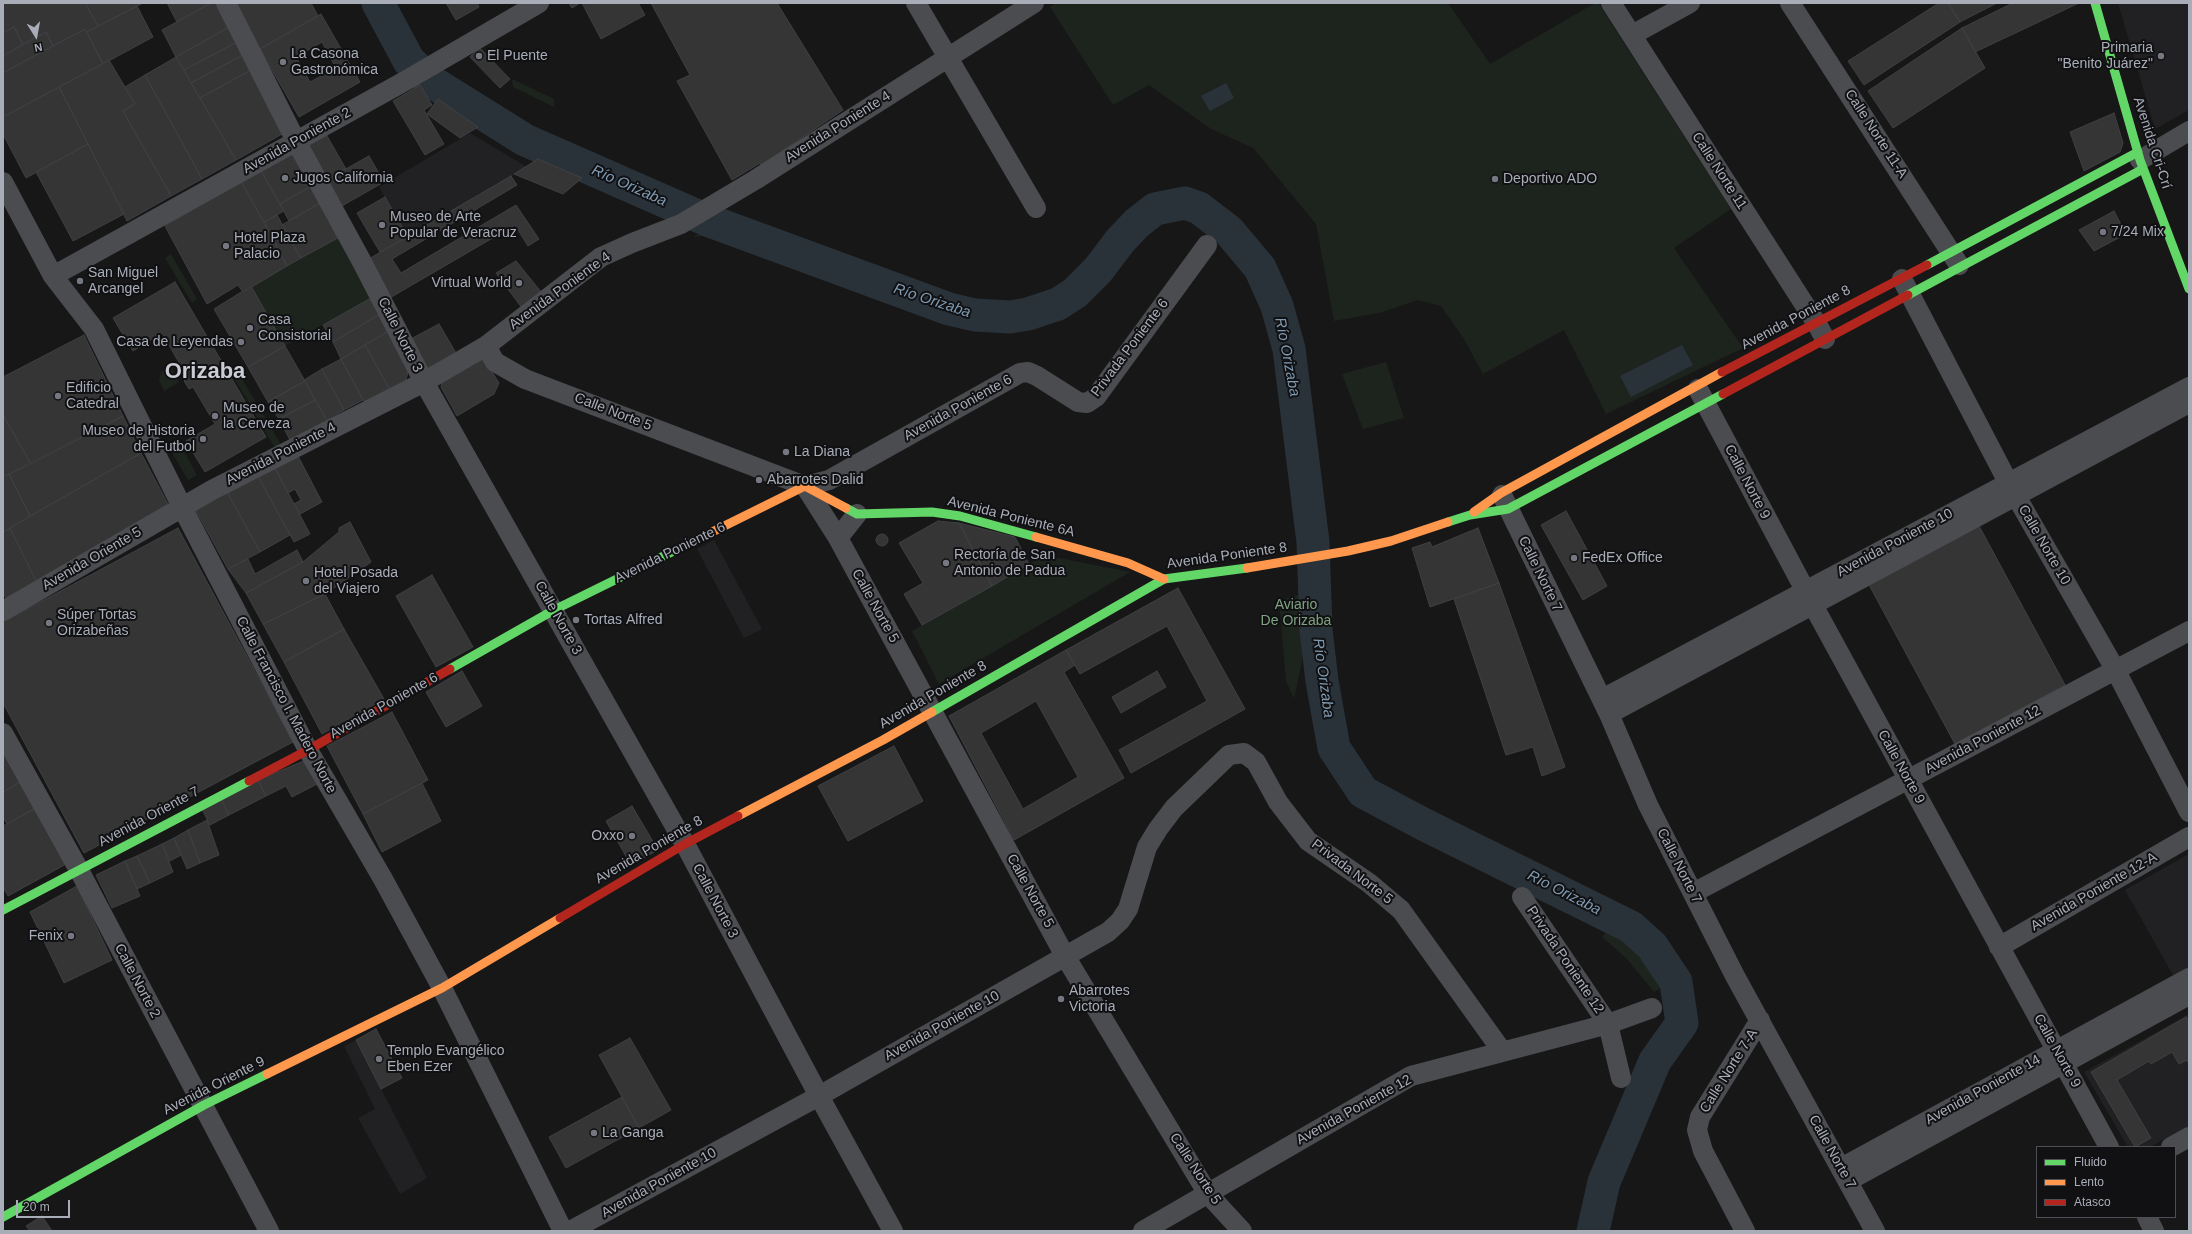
<!DOCTYPE html>
<html>
<head>
<meta charset="utf-8">
<style>
	body { margin:0 }
	#map { position:relative; width:2192px; height:1234px; overflow:hidden; background:#171717; font-family:Arial,sans-serif }
	canvas { display:block }
	.frame { position:absolute; inset:0; border:4px solid #a8adb8; pointer-events:none }
	.legend { position:absolute; left:2036px; top:1146px; width:140px; height:72px; box-sizing:border-box; background:#111113; border:1px solid #4d4f55; margin:0; padding:5px 7px; list-style:none; font-size:12px; color:#a8adb8 }
	.legend li { display:flex; align-items:center; gap:8px; height:20px }
	.legend b { width:20px; border:1px solid #4d4f55 }
	.north { position:absolute; left:16px; top:16px; width:40px; height:40px; -webkit-text-stroke:3px #111113; paint-order:stroke; rotate:169deg; font-size:11px; font-weight:700; line-height:16px; text-align:center; color:#a8adb8 }
	.north::after { content:''; display:block; margin:auto; width:14px; height:18px; background:#a8adb8; clip-path:polygon(50% 0,100% 100%,50% 72%,0 100%) }
	.scale { position:absolute; left:16px; top:1200px; width:54px; height:18px; box-sizing:border-box; border:2px solid #a8adb8; border-top:0; padding-left:5px; font-size:12px; line-height:14px; white-space:nowrap; color:#a8adb8; -webkit-text-stroke:3px #111113; paint-order:stroke }
</style>
</head>
<body>
<div id="map">
<canvas width="2192" height="1234"></canvas>
<div class="frame"></div>
<ul class="legend">
<li><b style="height:5px;background:#63d668"></b>Fluido</li>
<li><b style="height:5px;background:#ff974d"></b>Lento</li>
<li><b style="height:5px;background:#b3261e"></b>Atasco</li>
</ul>
<div class="north">N</div>
<div class="scale">20 m</div>
</div>
<script>
const ctx = document.querySelector('canvas').getContext('2d');
ctx.lineJoin = 'round';
function fillPath(path, color) { ctx.fillStyle = color; ctx.fill(path, 'evenodd'); }
const shape = rows => new Path2D(rows.map(r => 'M' + r).join(''));
function strokePath(path, color, width, dash) { ctx.strokeStyle = color; ctx.lineWidth = width; ctx.lineCap = dash ? 'butt' : 'round'; ctx.setLineDash(dash || []); ctx.stroke(path); }
function write(font, color, halo, rows, align = 'center') {
  ctx.font = font + ' Arial,sans-serif'; ctx.lineWidth = 4; ctx.setLineDash([]); ctx.textBaseline = 'middle'; ctx.strokeStyle = halo; ctx.fillStyle = color; for (const [text, x, y, turn = 0] of rows) {
    ctx.save(); ctx.translate(x, y); ctx.rotate((+turn || 0) * Math.PI / 180); ctx.textAlign = isNaN(turn) ? turn : align; if (halo) ctx.strokeText(text, 0, 0); ctx.fillText(text, 0, 0); ctx.restore();
  }
}
fillPath(shape([
	[2118,3,2189,3,2189,110,2155,129],
	[470,133,527,167,408,237,379,187],
	[714,540,762,629,744,638,697,549],
	[2189,854,2189,968,2174,977,2125,890],
	[2189,1014,2189,1126,2150,1147,2128,1147,2084,1072],
	[356,1040,427,1178,400,1194,358,1118,375,1109,344,1046]
]), '#212123');
fillPath(shape([
	[1056,3,1448,3,1490,64,1595,3,1598,3,1731,209,1674,248,1743,348,1606,414,1564,330,1483,374,1464,339,1441,306,1418,300,1379,313,1334,321,1316,224,1253,148,1211,129,1149,85,1113,105,1050,7],
	[512,79,554,99,554,107,513,87],
	[723,218,716,229,714,227,704,234,705,236,693,237],
	[338,238,371,298,285,346,251,286],
	[171,254,197,299,192,303,165,258],
	[1386,362,1404,418,1363,429,1342,374],
	[170,367,179,382,164,391,159,380,161,372],
	[238,372,259,408,254,411,232,375],
	[261,410,281,445,275,448,255,414],
	[182,448,197,475,188,480,172,453],
	[1044,555,1130,572,939,684,912,631],
	[1303,594,1313,609,1294,699,1286,681,1279,600],
	[1608,930,1628,941,1658,974,1662,987,1654,992,1627,959,1602,937]
]), '#1d241e');
fillPath(shape([
	[1226,83,1234,98,1210,111,1201,96],
	[1682,345,1693,365,1631,397,1620,376]
]), '#2a3239');
strokePath(shape([
	[378,3,409,61,432,82,525,140,707,220,949,309,975,315,1010,317,1028,314,1058,304,1075,293,1098,270,1120,241,1137,223,1155,209,1185,203,1199,208,1229,231,1260,268,1277,306,1289,349,1313,542,1316,630,1322,681,1334,748,1363,792,1425,825,1631,927,1652,946,1676,982,1682,1023,1655,1061,1604,1182,1593,1231]
]), '#2a3239', 33);
const building = shape([
	[8,3,85,3,98,26,87,32,85,29,53,46,46,32,23,44,14,27,3,33,3,6,8,3],
	[85,3,143,3,98,26,85,3],
	[167,3,211,3,177,22,167,3],
	[211,3,217,3,229,27,176,57,162,30,211,3],
	[240,3,311,3,318,16,260,49,236,5,240,3],
	[446,3,477,3,479,7,456,20,446,3],
	[569,3,580,3,572,8,569,3],
	[582,3,638,3,645,15,601,39,582,3],
	[651,3,777,3,843,110,761,165,760,163,732,180,677,81,690,75,651,3],
	[1939,3,1948,3,1960,22,1864,85,1848,61,1939,3],
	[1950,3,1997,3,1960,22,1949,4,1950,3],
	[2013,3,2079,3,1975,52,1962,28,2013,3],
	[137,6,153,37,103,64,87,32,137,6],
	[321,14,360,82,299,117,260,49,321,14],
	[322,42,336,68,310,82,296,57,322,42],
	[14,27,23,44,3,56,3,33,14,27],
	[229,27,237,42,184,70,176,57,229,27],
	[1962,28,1985,68,1893,128,1868,91,1962,28],
	[85,29,103,64,3,117,3,73,85,29],
	[46,32,53,46,3,73,3,56,46,32],
	[237,42,243,55,191,83,184,70,237,42],
	[479,47,510,79,500,88,470,57,479,47],
	[243,55,251,70,200,98,191,83,243,55],
	[176,57,236,160,202,179,145,75,176,57],
	[109,60,135,104,123,111,171,196,127,221,59,87,109,60],
	[251,70,284,133,236,160,200,98,251,70],
	[145,75,202,179,171,196,123,111,135,104,125,87,145,75],
	[420,85,432,105,424,110,444,144,425,155,393,101,420,85],
	[59,87,88,144,26,178,3,134,3,117,59,87],
	[438,99,478,127,460,138,427,114,438,99],
	[2114,113,2123,143,2120,152,2084,171,2070,132,2114,113],
	[323,129,346,169,326,180,303,141,323,129],
	[88,144,124,214,73,241,36,172,88,144],
	[289,154,294,156,311,186,280,204,260,169,289,154],
	[369,156,384,182,340,207,326,180,369,156],
	[538,159,582,178,563,194,514,174,538,159],
	[260,169,284,211,264,222,241,181,260,169],
	[511,176,517,185,392,259,401,273,516,205,539,239,528,246,515,225,388,299,367,260,511,176],
	[241,181,287,266,243,292,238,285,207,304,165,226,241,181],
	[311,186,320,203,289,221,280,204,311,186],
	[385,197,408,237,380,252,357,213,385,197],
	[320,203,338,238,301,258,282,225,320,203],
	[2114,211,2126,234,2094,251,2079,230,2114,211],
	[277,215,301,258,287,266,264,222,277,215],
	[516,261,542,293,522,308,496,273,516,261],
	[175,282,266,437,205,472,186,441,215,424,193,387,189,389,184,381,188,378,162,333,133,351,113,318,175,282],
	[251,286,285,346,248,367,214,309,251,286],
	[371,298,380,314,333,342,323,325,371,298],
	[380,314,389,331,341,359,333,342,380,314],
	[439,324,456,353,432,368,422,367,407,341,439,324],
	[389,331,409,367,406,380,390,390,365,345,389,331],
	[84,335,123,416,31,464,3,415,3,377,84,335],
	[365,345,390,390,365,403,341,359,365,345],
	[285,346,305,381,268,402,248,367,285,346],
	[482,356,499,383,494,394,457,416,441,387,443,378,482,356],
	[341,359,363,400,344,410,322,369,341,359],
	[322,369,344,410,327,420,304,380,322,369],
	[305,381,315,400,279,419,268,402,305,381],
	[315,400,328,422,291,442,279,419,315,400],
	[3,415,31,464,3,477,3,415],
	[123,416,141,453,30,516,9,474,123,416],
	[141,453,168,504,36,581,10,528,141,453],
	[298,456,322,502,300,514,294,504,301,500,295,489,288,493,275,468,298,456],
	[275,468,310,534,294,542,258,476,275,468],
	[9,474,30,516,3,532,3,477,9,474],
	[258,476,290,535,260,552,227,492,258,476],
	[227,492,260,552,228,569,195,509,227,492],
	[1566,511,1607,586,1583,600,1541,525,1566,511],
	[938,521,959,523,992,586,922,625,904,594,923,583,899,543,938,521],
	[350,522,371,562,325,594,263,624,246,593,303,562,339,532,339,528,350,522],
	[959,523,1015,537,1029,564,992,586,959,523],
	[1978,524,2065,685,1955,744,1868,583,1978,524],
	[10,528,36,581,6,598,3,593,3,532,10,528],
	[178,528,293,742,84,853,3,703,3,622,178,528],
	[1478,528,1499,583,1430,607,1412,548,1430,542,1432,547,1478,528],
	'876 540a6 6 0 1 1 12 0a6 6 0 1 1-12 0Z',
	[297,550,303,562,246,593,228,569,248,559,255,574,297,550],
	[432,575,473,647,436,667,396,596,432,575],
	[1499,583,1565,767,1542,776,1533,747,1506,755,1454,599,1499,583],
	[1178,588,1245,709,1131,773,1119,750,1207,701,1167,626,1080,674,1066,650,1178,588],
	[325,594,344,629,284,662,263,624,325,594],
	[344,629,384,699,322,734,284,662,344,629],
	[1066,650,1075,665,1064,672,1124,778,1014,840,949,716,1066,650],
	[1036,701,1078,777,1023,809,981,733,1036,701],
	[462,671,482,706,446,727,426,692,462,671],
	[1157,671,1166,687,1121,713,1112,697,1157,671],
	[392,712,428,780,363,814,327,746,392,712],
	[894,746,923,801,848,841,818,786,894,746],
	[7,755,22,781,3,792,3,758,7,755],
	[306,760,319,783,292,797,286,786,266,796,258,780,306,760],
	[258,780,266,796,229,815,221,799,258,780],
	[22,781,36,808,7,824,3,817,3,792,22,781],
	[422,783,441,821,382,852,363,814,422,783],
	[221,799,229,815,210,825,202,809,221,799],
	[632,806,658,850,631,865,606,821,632,806],
	[36,808,68,863,8,896,3,887,3,826,36,808],
	[207,820,219,855,200,863,188,830,207,820],
	[188,830,200,863,187,869,174,838,188,830],
	[174,838,181,855,170,861,162,844,174,838],
	[162,844,173,872,150,883,137,856,162,844],
	[137,856,150,883,137,889,125,861,137,856],
	[125,861,140,896,112,908,96,875,125,861],
	[77,886,112,960,64,983,30,912,77,886],
	[2186,1017,2189,1022,2189,1064,2187,1060,2179,1064,2172,1052,2151,1064,2149,1061,2117,1080,2151,1138,2135,1147,2091,1072,2186,1017],
	[376,1029,402,1078,381,1089,356,1040,376,1029],
	[630,1038,671,1110,639,1128,599,1055,630,1038],
	[622,1097,639,1128,566,1168,549,1137,622,1097],
	[42,1216,52,1231,30,1231,26,1226,42,1216]
]);
fillPath(building, '#353536');
strokePath(building, '#3f4043', 1);
strokePath(shape([
	[226,3,296,141,362,262,424,382,685,844,819,1096,893,1231],
	[916,3,1036,208],
	[1611,3,1817,324,1825,339],
	[1790,3,1959,265],
	[1632,35,1690,3],
	[2140,160,2189,131],
	[3,182,53,276,94,329,182,507,308,750,383,879,442,988,563,1231],
	[53,276,405,81,539,3],
	[1902,279,2008,482,2115,669,2189,812],
	[486,346,495,362,525,379,805,486,838,538,1065,956,1208,1194,1242,1231],
	[1698,389,1813,605,2109,1147],
	[805,486,829,480,1020,373,1028,372,1037,376,1078,402,1087,403,1096,397,1207,245],
	[1502,495,1609,714,1648,805,1735,976,1875,1231],
	[838,538,857,514],
	[3,611,212,490,424,382,486,346,601,257,632,243,681,224,755,180,1034,3],
	[1602,699,2189,387],
	[1609,714,2189,403],
	[3,733,79,870,269,1231],
	[1693,893,2189,631],
	[1522,897,1608,1024,1621,1078],
	[1999,947,2189,837],
	[2171,1147,2189,1137],
	[1841,1168,2189,978],
	[1848,1181,2189,995],
	[2147,1217,2154,1231],
	[570,1231,819,1096,1108,932,1120,921,1128,909,1147,847,1158,829,1174,808,1229,755,1244,753,1256,762,1278,802,1308,841,1369,883,1401,910,1502,1051],
	[1143,1231,1411,1076,1608,1024,1652,1008],
	[1745,1231,1703,1151,1697,1130,1700,1117,1760,1020]
]), '#4b4c50', 20);
strokePath(shape([
	[2095,3,2140,160,2189,289],
	[1927,265,2138,152],
	[1908,295,2143,169],
	[846,508,857,514,932,512,960,516,1036,537],
	[1448,522,1470,515,1508,509,1723,394],
	[450,669,554,610,696,540],
	[932,712,1164,579,1247,568],
	[3,910,249,781],
	[3,1217,204,1105,267,1074]
]), '#63d668', 9);
strokePath(shape([
	[1474,512,1501,493,1722,372],
	[1036,537,1128,563,1164,579],
	[696,540,805,486,846,508],
	[1247,568,1348,551,1391,541,1448,522],
	[738,816,883,740,932,712],
	[267,1074,442,988,560,918]
]), '#ff974d', 9);
strokePath(shape([
	[1722,372,1927,265],
	[1723,394,1908,295],
	[249,781,308,750,450,669],
	[560,918,685,844,738,816]
]), '#b3261e', 9);
for (const [x, y, r, color] of [
	[479,56,4,"#757880"],
	[2161,56,4,"#757880"],
	[283,62,4,"#757880"],
	[285,178,4,"#757880"],
	[1495,179,4,"#757880"],
	[382,225,4,"#757880"],
	[2103,232,4,"#757880"],
	[226,246,4,"#757880"],
	[80,281,4,"#757880"],
	[519,283,4,"#757880"],
	[250,328,4,"#757880"],
	[241,342,4,"#757880"],
	[58,396,4,"#757880"],
	[215,416,4,"#757880"],
	[203,439,4,"#757880"],
	[786,452,4,"#757880"],
	[759,480,4,"#757880"],
	[1574,558,4,"#757880"],
	[946,563,4,"#757880"],
	[306,581,4,"#757880"],
	[576,620,4,"#757880"],
	[49,623,4,"#757880"],
	[632,836,4,"#757880"],
	[71,936,4,"#757880"],
	[1061,999,4,"#757880"],
	[379,1059,4,"#757880"],
	[594,1133,4,"#757880"]
]) { const dot = new Path2D(); dot.arc(x, y, r, 0, 2 * Math.PI); ctx.fillStyle = color; ctx.fill(dot); strokePath(dot, '#111113', 1.5); }
write('14px', '#a8adb8', '#111113', [
	["Primaria",2153,48,"right"],
	["\"Benito Juárez\"",2153,64,"right"],
	["La Casona",291,54],
	["Gastronómica",291,70],
	["El Puente",487,56],
	["Jugos California",293,178],
	["Deportivo ADO",1503,179],
	["Museo de Arte",390,217],
	["Popular de Veracruz",390,233],
	["7/24 Mix",2111,232],
	["Hotel Plaza",234,238],
	["Palacio",234,254],
	["San Miguel",88,273],
	["Arcangel",88,289],
	["Virtual World",511,283,"right"],
	["Casa",258,320],
	["Consistorial",258,336],
	["Casa de Leyendas",233,342,"right"],
	["Edificio",66,388],
	["Catedral",66,404],
	["Museo de",223,408],
	["la Cerveza",223,424],
	["Museo de Historia",195,431,"right"],
	["del Futbol",195,447,"right"],
	["La Diana",794,452],
	["Abarrotes Dalid",767,480],
	["Rectoría de San",954,555],
	["Antonio de Padua",954,571],
	["FedEx Office",1582,558],
	["Hotel Posada",314,573],
	["del Viajero",314,589],
	["Súper Tortas",57,615],
	["Orizabeñas",57,631],
	["Tortas Alfred",584,620],
	["Oxxo",624,836,"right"],
	["Fenix",63,936,"right"],
	["Abarrotes",1069,991],
	["Victoria",1069,1007],
	["Templo Evangélico",387,1051],
	["Eben Ezer",387,1067],
	["La Ganga",602,1133]
], 'left');
write('14px', '#a8adb8', '#111113', [
	["Avenida Poniente 4",838,127,-32],
	["Calle Norte 11-A",1876,134,57],
	["Avenida Poniente 2",297,141,-29],
	["Avenida Cri-Crí",2152,143,72],
	["Calle Norte 11",1719,171,57],
	["Avenida Poniente 4",560,291,-36],
	["Avenida Poniente 8",1796,318,-28],
	["Calle Norte 3",400,335,63],
	["Privada Poniente 6",1130,348,-53],
	["Avenida Poniente 6",958,408,-29],
	["Calle Norte 5",613,412,21],
	["Avenida Poniente 4",281,454,-27],
	["Calle Norte 9",1747,482,62],
	["Avenida Poniente 6A",1011,517,14],
	["Avenida Poniente 10",1895,543,-28],
	["Calle Norte 10",2044,545,60],
	["Avenida Poniente 6",670,553,-26],
	["Avenida Poniente 8",1227,556,-8],
	["Avenida Oriente 5",92,559,-30],
	["Calle Norte 7",1540,574,64],
	["Calle Norte 5",875,606,61],
	["Calle Norte 3",558,618,61],
	["Avenida Poniente 8",933,695,-30],
	["Calle Francisco I. Madero Norte",286,705,62],
	["Avenida Poniente 6",384,706,-29],
	["Avenida Poniente 12",1983,740,-28],
	["Calle Norte 9",1901,767,61],
	["Avenida Oriente 7",149,817,-28],
	["Avenida Poniente 8",649,850,-30],
	["Calle Norte 7",1679,866,63],
	["Privada Norte 5",1352,872,37],
	["Calle Norte 5",1030,891,61],
	["Avenida Poniente 12-A",2094,892,-30],
	["Calle Norte 3",715,901,62],
	["Privada Poniente 12",1565,960,56],
	["Calle Norte 2",137,981,62],
	["Avenida Poniente 10",942,1026,-29],
	["Calle Norte 9",2057,1051,61],
	["Calle Norte 7-A",1729,1071,-58],
	["Avenida Oriente 9",214,1086,-27],
	["Avenida Poniente 14",1983,1090,-29],
	["Avenida Poniente 12",1354,1110,-29],
	["Calle Norte 7",1832,1152,61],
	["Calle Norte 5",1195,1169,57],
	["Avenida Poniente 10",659,1183,-29]
]);
write('14px', '#7fa381', '#111113', [
	["Aviario",1296,605],
	["De Orizaba",1296,621]
]);
write('italic 15px', '#7f9bb3', '#111113', [
	["Río Orizaba",629,186,24],
	["Río Orizaba",932,301,18],
	["Río Orizaba",1287,357,79],
	["Río Orizaba",1323,678,82],
	["Río Orizaba",1564,893,27]
]);
write('bold 22px', '#c9ccd4', '#111113', [
	["Orizaba",205,372]
]);
</script>
</body>
</html>
